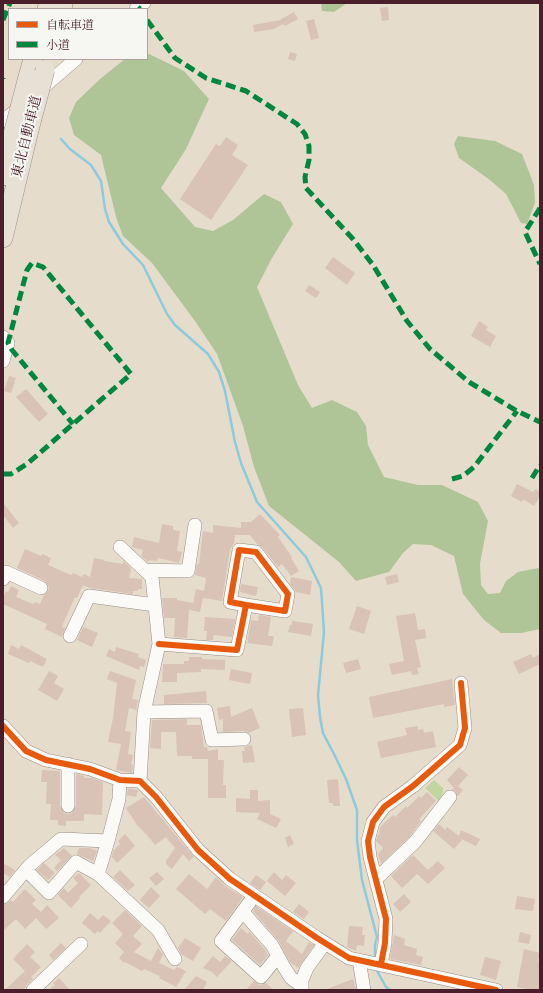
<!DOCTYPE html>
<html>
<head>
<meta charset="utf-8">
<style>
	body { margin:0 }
	#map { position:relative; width:543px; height:993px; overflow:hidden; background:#e6dccc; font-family:"IM FELL English","Noto Serif JP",serif }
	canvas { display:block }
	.frame { position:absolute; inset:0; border:4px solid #4a1f2b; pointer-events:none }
	.legend { position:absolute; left:8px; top:8px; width:140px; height:52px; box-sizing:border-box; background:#f6f6f2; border:1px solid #b1a0a2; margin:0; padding:5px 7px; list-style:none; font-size:12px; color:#4a1f2b }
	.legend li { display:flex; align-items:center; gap:8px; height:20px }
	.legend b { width:20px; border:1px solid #b1a0a2 }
</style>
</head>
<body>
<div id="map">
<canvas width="543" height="993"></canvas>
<div class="frame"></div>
<ul class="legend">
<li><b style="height:5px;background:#e8590c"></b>自転車道</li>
<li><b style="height:5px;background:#00873e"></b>小道</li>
</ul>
</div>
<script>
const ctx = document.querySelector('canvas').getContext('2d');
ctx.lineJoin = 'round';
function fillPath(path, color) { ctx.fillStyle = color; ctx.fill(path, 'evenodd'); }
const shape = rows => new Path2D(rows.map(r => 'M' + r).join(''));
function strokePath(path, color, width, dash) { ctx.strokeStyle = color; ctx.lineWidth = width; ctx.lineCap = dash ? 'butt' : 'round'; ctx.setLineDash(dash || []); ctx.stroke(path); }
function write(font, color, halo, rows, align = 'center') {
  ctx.font = font + ' "IM FELL English","Noto Serif JP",serif'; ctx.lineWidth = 4; ctx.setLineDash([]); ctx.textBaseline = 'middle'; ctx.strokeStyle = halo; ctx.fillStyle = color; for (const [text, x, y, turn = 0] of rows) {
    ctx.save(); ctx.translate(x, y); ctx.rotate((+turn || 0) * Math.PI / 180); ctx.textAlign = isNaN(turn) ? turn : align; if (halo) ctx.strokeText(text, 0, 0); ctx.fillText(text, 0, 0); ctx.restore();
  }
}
fillPath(shape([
	[434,780,443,788,443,793,441,797,441,803,425,788]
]), '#c2d5a1');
fillPath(shape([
	[321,3,347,3,334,12,322,11],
	[147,53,184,71,209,99,186,149,161,188,195,227,213,231,233,220,264,194,281,202,293,224,272,258,257,287,298,385,312,408,332,400,357,412,366,426,368,445,384,477,418,485,442,485,478,502,488,521,480,564,481,585,488,594,500,593,506,581,518,572,538,568,540,570,540,629,521,633,501,633,484,620,463,594,454,556,431,545,413,544,403,553,389,572,356,581,339,562,269,506,254,467,243,426,217,354,195,321,152,263,123,236,116,217,101,155,74,135,69,118,76,102,100,79,125,59,147,59],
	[458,136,495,141,522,154,534,185,535,203,527,224,521,223,506,194,490,180,459,158,454,144]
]), '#b0c597');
strokePath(shape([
	[61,139,70,149,91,165,101,181,105,209,109,222,123,244,143,265,167,314,175,325,208,354,219,372,225,391,235,442,241,463,257,502,306,557,321,588,324,632,318,695,320,717,323,733,335,756,346,779,357,810,357,840,362,880,377,937,375,945,375,955],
	[376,969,386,987,390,990]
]), '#8ccbdd', 2.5);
fillPath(shape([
	[388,7,389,20,382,21,380,8],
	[294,12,298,19,285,26,283,24,274,29,254,32,253,25,281,20,281,19],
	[314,19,319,38,311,40,306,21],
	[290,52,297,54,295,61,288,59],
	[226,137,238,145,232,155,248,165,211,220,180,199,216,144,220,146],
	[333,257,355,273,347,285,325,268],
	[309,285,320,292,316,298,305,291],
	[479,321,488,327,486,330,496,336,490,347,471,336],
	[9,376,16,378,11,393,4,391],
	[26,389,48,414,39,422,16,397],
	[517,484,533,492,535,489,540,492,540,496,534,506,523,499,522,502,511,496],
	[3,503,19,523,13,528,3,515],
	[260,514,280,535,278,537,292,557,291,558,299,571,291,576,282,564,278,567,262,547,257,544,250,535,235,535,234,544,230,549,222,601,203,598,200,612,189,610,187,638,174,637,175,618,164,618,162,598,177,598,177,600,193,603,196,589,204,591,206,578,195,575,197,564,199,564,203,531,213,533,213,525,241,528,241,522,251,522],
	[162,524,173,526,173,530,180,531,177,551,182,552,179,563,158,558,157,561,149,560,148,562,141,556,143,550,132,547,134,537,159,543],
	[25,549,41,556,42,554,51,558,48,565,71,575,73,573,82,577,84,574,90,577,94,558,104,560,104,561,123,564,123,561,131,568,129,578,142,579,142,589,138,589,138,591,133,591,133,594,89,588,83,585,77,598,75,597,63,624,62,627,65,628,62,637,45,629,47,624,3,604,3,598,6,591,8,592,11,586,19,590,16,597,33,604,35,602,40,604,44,595,48,591,49,587,45,581,17,568],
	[397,574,399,582,387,585,385,577],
	[291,577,312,581,310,595,296,592,290,584],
	[241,584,258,587,256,596,240,592],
	[357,606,371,611,364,634,349,629],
	[415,613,418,630,425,629,426,638,415,640,421,667,417,668,419,674,412,675,411,671,392,675,389,664,404,661,396,616],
	[259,615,271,617,268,636,274,636,272,646,247,643,251,620,258,621],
	[205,617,235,619,232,637,214,635,213,640,206,640,207,631,204,631],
	[292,621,313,624,311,636,288,632,290,625,292,625],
	[83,627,98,633,92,647,77,640],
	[11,645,19,649,21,645,47,659,43,667,30,661,29,663,8,654],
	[116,647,139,654,138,657,146,660,144,667,140,666,139,670,106,656,109,649,115,652],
	[531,654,533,658,540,654,540,664,519,674,513,662],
	[189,657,202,657,202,659,225,660,225,670,201,669,201,672,177,673,177,682,162,682,163,664,184,664,184,661,189,661],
	[358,659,361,669,346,673,343,663],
	[231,669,252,673,250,684,229,680],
	[49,671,58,676,54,683,64,689,57,701,38,690],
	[110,671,136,680,132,699,138,700,136,710,129,708,125,731,131,732,128,754,133,755,131,764,133,765,132,773,116,770,121,744,108,742,113,718,117,683,107,679],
	[452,679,455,705,444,707,444,704,373,718,369,697],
	[206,691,207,703,164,704,164,695],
	[230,706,231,717,252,708,260,728,249,733,244,731,223,732,223,719,219,720,217,708],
	[303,708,306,735,292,737,289,709],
	[187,719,187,725,201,725,204,747,207,747,208,751,218,749,218,760,224,760,223,785,226,785,226,798,208,798,208,759,192,759,192,756,177,756,176,732,161,732,161,749,150,748,152,720],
	[418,726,418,730,423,729,424,733,433,731,436,747,381,758,377,742,407,735,405,728],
	[252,745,255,762,243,763,242,751,245,751,244,747],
	[459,767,468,775,458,786,463,790,458,796,455,791,452,790,454,788,447,780],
	[42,770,60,771,60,806,64,813,68,814,72,813,76,806,76,774,84,776,84,778,92,778,103,782,102,815,84,814,84,821,66,821,66,826,58,825,58,820,50,820,51,804,46,804,47,782,41,782],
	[338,779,340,806,333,806,333,803,329,803,327,780],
	[128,788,138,790,136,797,127,795],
	[250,790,258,790,258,801,270,800,270,814,281,819,276,828,257,819,260,813,236,812,236,798,250,799],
	[427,792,436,801,419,819,421,821,409,837,381,864,378,854,383,848,376,841,378,835,380,833,379,832,380,827,393,815,395,817,406,806,407,808,419,796,421,798],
	[144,797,194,857,189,861,183,854,172,869,166,864,166,861,175,848,166,837,155,845,147,835,137,825,126,808],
	[439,824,445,830,447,827,459,836,461,830,480,839,476,846,461,839,462,840,454,849,433,831],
	[125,834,135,846,117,863,112,857,113,851,120,844,118,841],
	[290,835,294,844,288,847,285,838],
	[64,848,72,856,57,871,54,868,61,860,55,855],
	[79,848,90,848,97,851,93,861,77,854],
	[413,855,428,870,438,861,445,868,428,884,417,874,402,888,391,876],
	[3,863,15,870,10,877,3,873],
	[44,863,55,873,48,880,37,870],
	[120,870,135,885,128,891,113,877],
	[157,872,164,879,156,886,149,878],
	[274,872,282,880,286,875,296,883,285,896,267,881],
	[79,873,91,885,79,897,80,898,71,908,58,895,64,888,68,893,78,883,73,878],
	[189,874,207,889,216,877,225,886,243,897,226,921,210,909,205,914,176,889],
	[256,875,266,882,260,890,250,883],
	[151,887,160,896,149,908,140,900],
	[25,889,36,900,32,904,41,912,47,905,59,918,46,929,36,918,25,929,16,919,3,931,3,905,6,904,11,900,13,902],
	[404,894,411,902,400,912,393,904],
	[517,896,535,899,533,911,515,909],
	[299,904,309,912,304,919,293,912],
	[256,906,293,931,286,941,302,954,309,942,314,945,298,968,290,962,278,940,253,911],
	[125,910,142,926,133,936,142,944,134,952,151,961,158,948,163,955,159,963,174,970,177,967,186,971,176,987,159,978,160,976,144,969,142,971,125,962,124,963,119,958,124,952,115,943,123,934,112,923],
	[90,913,98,920,103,915,111,921,100,933,98,931,95,934,82,923],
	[349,926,363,927,362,935,365,935,364,946,357,945,356,951,347,947],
	[241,928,248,934,249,931,265,950,268,955,260,965,232,940],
	[520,932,531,935,529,944,518,942],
	[394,935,405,939,404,945,417,949,416,955,423,957,421,965,390,959],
	[185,938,201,948,193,961,181,954,178,948],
	[61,943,66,948,53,960,49,955],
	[27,944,35,952,30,957,41,967,31,977,33,979,27,984,24,990,5,990,25,971,13,959],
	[524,949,540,953,538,961,540,962,540,990,532,990,517,987],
	[213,956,220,962,225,956,232,961,217,977,212,972,203,968],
	[485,957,501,961,496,980,480,975],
	[196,976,207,982,203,990,184,990],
	[59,978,70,990,49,990,55,985,53,983],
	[353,979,356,990,327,990,327,989],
	[254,981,260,985,266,983,274,990,246,990]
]), '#d8c3b6');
const minor = shape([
	[136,9,144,3],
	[40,90,76,59],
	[3,121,20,107],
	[3,337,8,343,3,361],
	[120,547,152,577,159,644,144,712,140,781],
	[145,570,188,571,195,525],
	[3,579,6,572,41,588],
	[70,636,89,596,155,605],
	[159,644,237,650,246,605,230,602,239,550,256,552,288,594,285,611,246,605],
	[144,712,206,711,212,740,244,739],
	[3,726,26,751,46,760,90,769,120,780,140,781,156,797,198,850,230,879,317,938,349,958,496,990],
	[68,764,68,806],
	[120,780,119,799,108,841,98,874,158,930,175,959],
	[26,870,49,893,76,862,98,874],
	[376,879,415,842,450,797],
	[254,896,221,941,261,977,278,956],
	[3,897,30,865,61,839,108,841],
	[243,912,272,945,284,967,291,978,302,986],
	[359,960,364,990],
	[381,964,385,943,386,919,370,857,368,841,373,822,384,807,413,786,460,745,465,728,461,683],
	[302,989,302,980,307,968,325,943],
	[33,990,81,944]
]);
const highway = shape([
	[47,9,49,3],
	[62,9,63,3],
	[28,77,33,59],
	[3,176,13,134],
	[3,238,30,126]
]);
strokePath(minor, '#978b85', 14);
strokePath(highway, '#978b85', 20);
strokePath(minor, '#fbfaf7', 13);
strokePath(highway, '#e7e0d4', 19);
const highwayBridge = shape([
	[30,126,45,70],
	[13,134,28,77]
]);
strokePath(highwayBridge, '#978b85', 20, []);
strokePath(highwayBridge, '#e7e0d4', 19);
strokePath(shape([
	[138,7,140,9],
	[3,20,10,3],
	[147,20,175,58,206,78,246,91,297,124,305,134,309,146,309,160,305,177,306,188,353,239,373,265,407,321,430,349,469,382,517,411,540,422],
	[3,78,3,79],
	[540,208,525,232,540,264],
	[3,474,11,474,27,464,73,424,131,374,43,267,32,263,27,270,8,343,12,350,73,424],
	[532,478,540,465],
	[452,479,463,476,474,467,517,411]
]), '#00873e', 5, [10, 5]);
strokePath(shape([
	[159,644,237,650,246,605,230,602,239,550,256,552,288,594,285,611,246,605],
	[3,726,26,751,46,760,90,769,120,780,140,781,156,797,198,850,230,879,317,938,349,958,496,990],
	[381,964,385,943,386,919,370,857,368,841,373,822,384,807,413,786,460,745,465,728,461,683]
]), '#e8590c', 6);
write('14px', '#4a1f2b', '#f6f6f2', [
	["東北自動車道",28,137,-76]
]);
</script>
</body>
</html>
